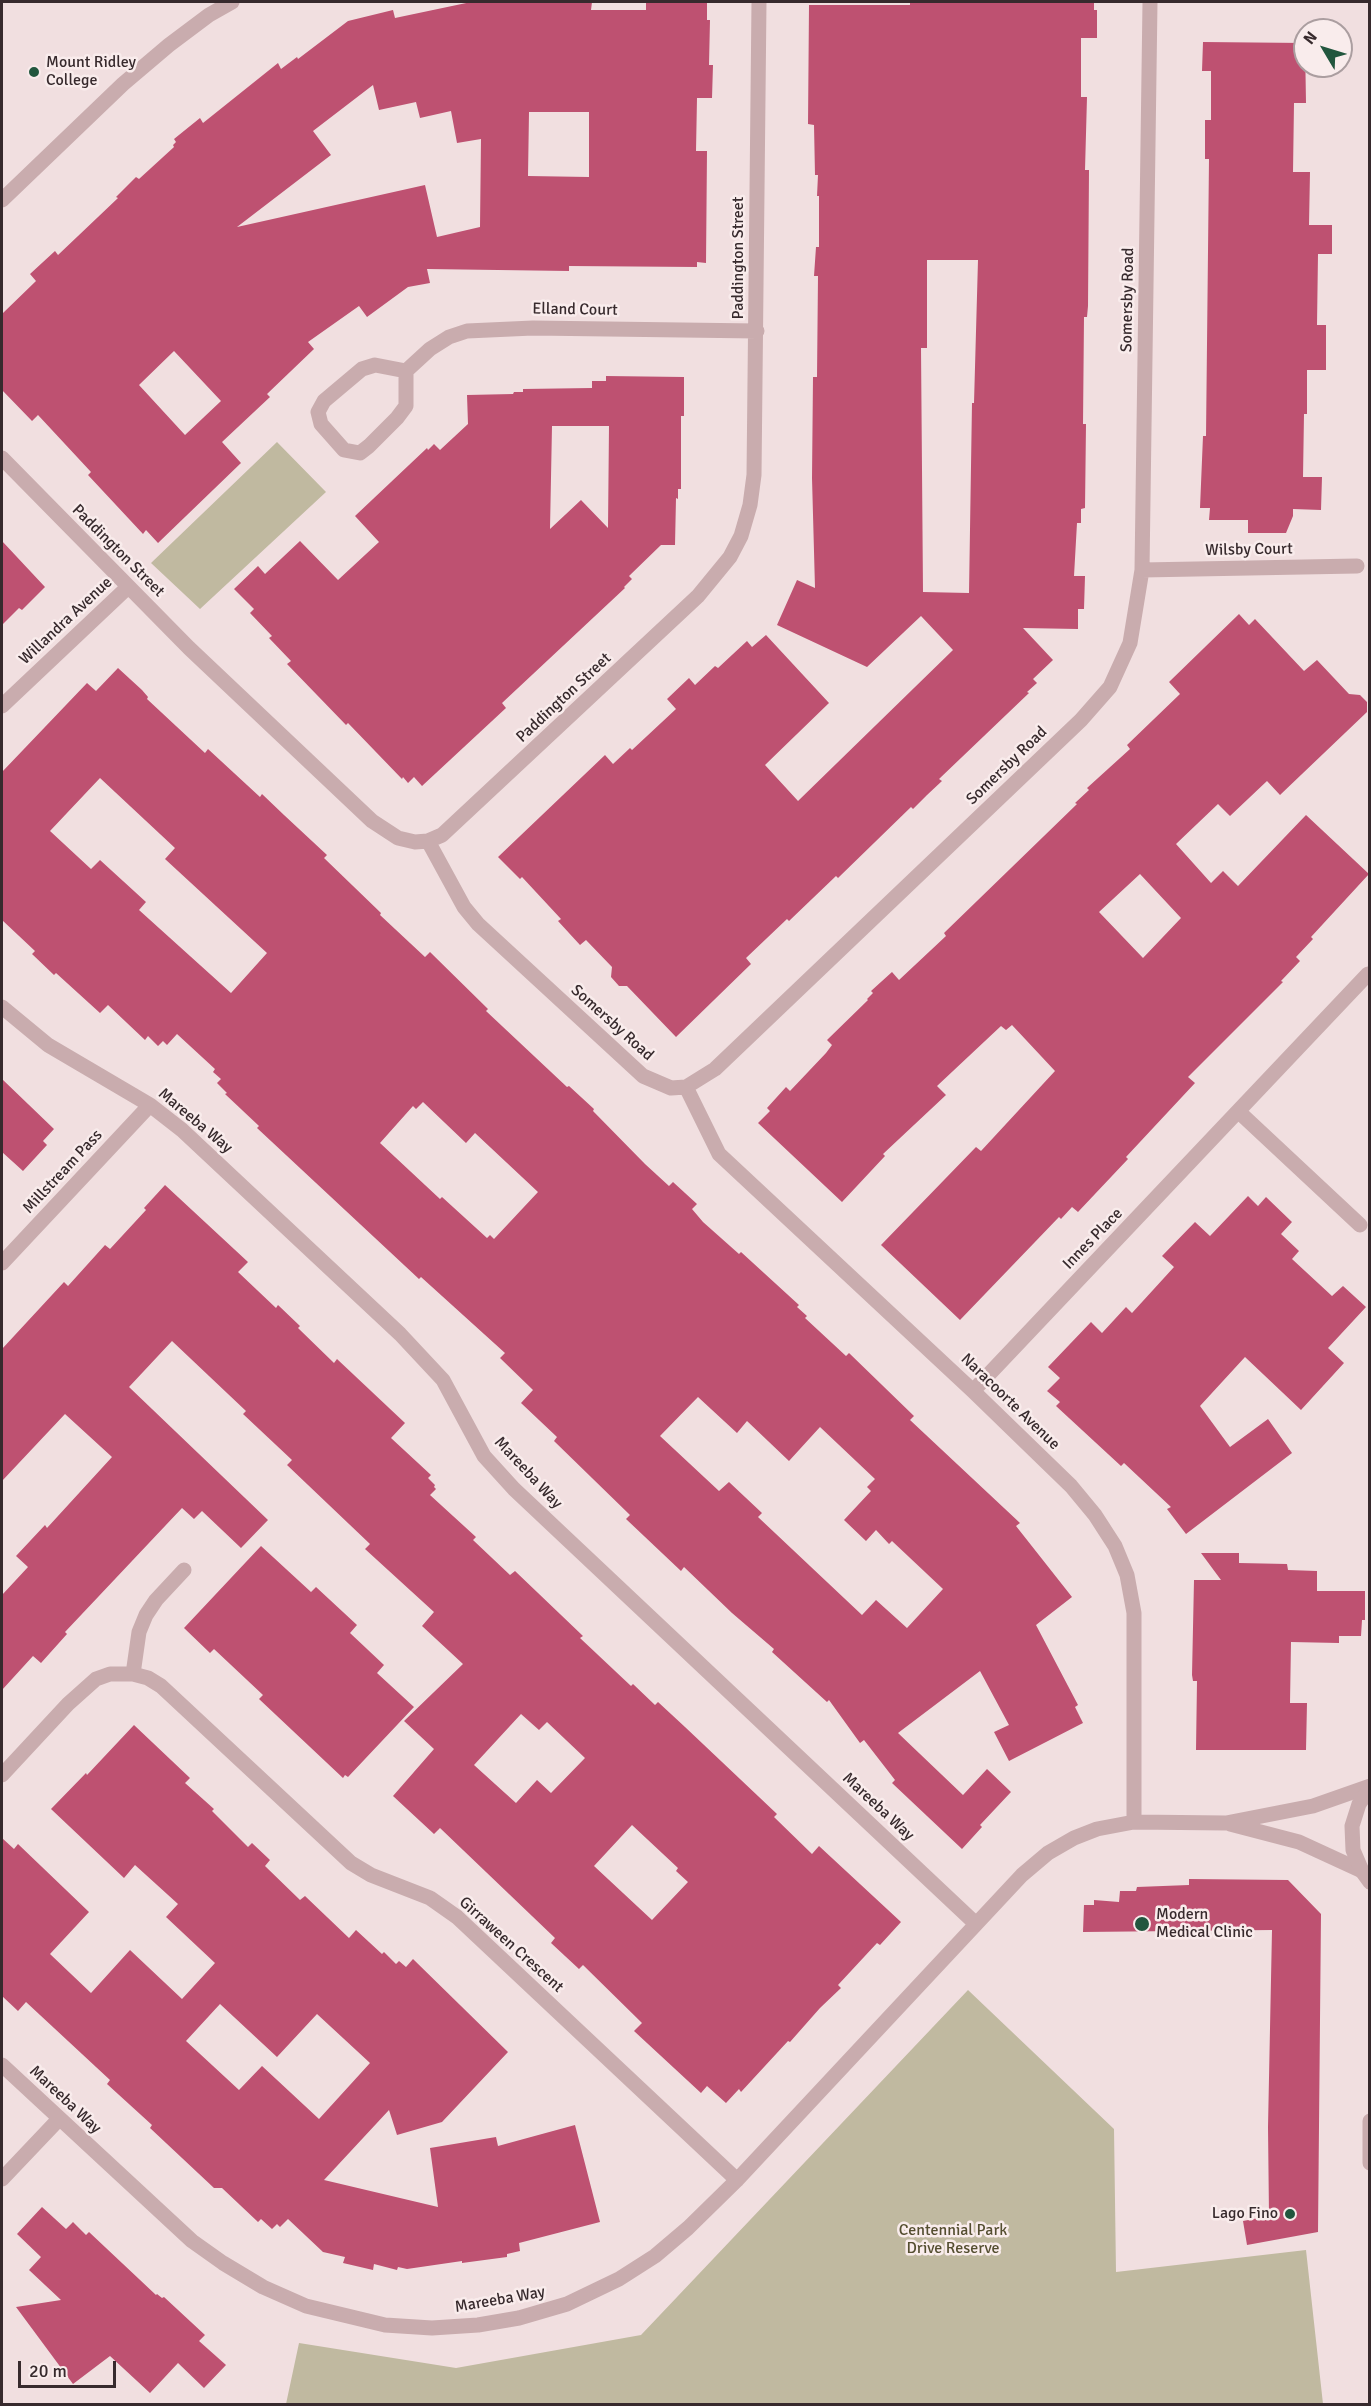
<!DOCTYPE html>
<html>
<head>
<meta charset="utf-8">
<style>
	body { margin:0 }
	#map { position:relative; width:1371px; height:2406px; overflow:hidden; background:#f1dfe0; font-family:Signika,sans-serif }
	canvas { display:block }
	.frame { position:absolute; inset:0; border:3px solid #372a2d; pointer-events:none }
	.north { position:absolute; left:1293px; top:18px; width:60px; height:60px; box-sizing:border-box; background:#f9ecec; border:2px solid #ab9ea0; border-radius:50%; rotate:308deg; font-size:16px; font-weight:700; line-height:24px; text-align:center; color:#372a2d }
	.north::after { content:''; display:block; margin:auto; width:21px; height:27px; background:#22563e; clip-path:polygon(50% 0,100% 100%,50% 72%,0 100%) }
	.scale { position:absolute; left:18px; top:2361px; width:98px; height:27px; box-sizing:border-box; border:3px solid #372a2d; border-top:0; padding-left:8px; font-size:18px; line-height:21px; white-space:nowrap; color:#372a2d; -webkit-text-stroke:4px #f9ecec; paint-order:stroke }
</style>
</head>
<body>
<div id="map">
<canvas width="1371" height="2406"></canvas>
<div class="frame"></div>
<div class="north">N</div>
<div class="scale">20 m</div>
</div>
<script>
const ctx = document.querySelector('canvas').getContext('2d');
ctx.lineJoin = 'round';
function fillPath(path, color) { ctx.fillStyle = color; ctx.fill(path, 'evenodd'); }
const shape = rows => new Path2D(rows.map(r => 'M' + r).join(''));
function strokePath(path, color, width, dash) { ctx.strokeStyle = color; ctx.lineWidth = width; ctx.lineCap = dash ? 'butt' : 'round'; ctx.setLineDash(dash || []); ctx.stroke(path); }
function write(font, color, halo, rows, align = 'center') {
  ctx.font = font + ' Signika,sans-serif'; ctx.lineWidth = 5; ctx.setLineDash([]); ctx.textBaseline = 'middle'; ctx.strokeStyle = halo; ctx.fillStyle = color; for (const [text, x, y, turn = 0] of rows) {
    ctx.save(); ctx.translate(x, y); ctx.rotate((+turn || 0) * Math.PI / 180); ctx.textAlign = isNaN(turn) ? turn : align; if (halo) ctx.strokeText(text, 0, 0); ctx.fillText(text, 0, 0); ctx.restore();
  }
}
fillPath(shape([
	[277,442,326,492,200,609,151,563],
	[968,1990,1114,2129,1116,2272,1306,2250,1323,2404,286,2404,299,2343,456,2368,641,2335]
]), '#c0b9a0');
fillPath(shape([
	[471,2,592,2,591,10,646,10,646,2,707,2,707,20,710,20,709,65,713,65,712,98,697,98,696,151,707,151,706,263,697,262,697,267,569,266,569,271,427,269,430,283,408,287,367,317,359,306,308,342,314,349,267,394,270,397,222,442,241,463,158,543,146,530,143,534,88,475,91,472,38,415,32,421,2,390,2,314,36,281,30,274,55,251,58,255,118,198,116,197,136,177,139,179,174,147,173,145,176,142,174,139,200,118,203,123,278,63,281,69,297,57,298,59,348,21,393,10,395,18],
	[373,85,379,110,416,102,420,118,451,111,457,143,481,139,480,227,437,237,425,185,237,227,331,155,313,131],
	[529,112,589,112,589,177,528,176],
	[174,351,221,401,185,435,139,385],
	[910,2,1094,2,1094,10,1097,10,1097,38,1081,38,1081,97,1087,97,1085,170,1089,170,1088,306,1087,317,1084,317,1083,424,1086,424,1085,508,1081,509,1081,523,1077,523,1074,576,1085,576,1084,609,1078,609,1078,629,1023,628,1053,660,1033,679,1037,683,1027,692,1029,693,939,779,942,781,927,795,913,809,911,807,838,878,836,876,789,921,787,919,746,958,751,964,676,1037,627,986,619,986,611,977,612,967,586,940,580,945,558,921,561,919,522,877,520,879,498,857,605,755,613,764,630,748,632,750,676,709,667,699,689,678,695,685,715,666,718,668,747,641,752,647,766,635,829,703,765,765,798,801,953,650,921,616,867,667,777,625,797,580,815,588,812,478,813,377,817,377,818,276,814,276,816,247,819,247,819,196,817,196,818,175,815,175,814,125,808,124,809,5,910,5],
	[927,260,978,260,974,403,972,403,969,593,923,592,921,348,927,348],
	[1203,42,1305,43,1306,103,1294,103,1293,172,1310,172,1309,225,1332,225,1332,254,1318,254,1317,325,1326,325,1326,370,1307,370,1307,414,1304,414,1303,477,1322,477,1321,510,1293,509,1293,516,1286,533,1248,533,1248,520,1209,520,1210,508,1200,508,1203,436,1206,436,1209,159,1205,159,1205,120,1211,120,1211,71,1202,71],
	[606,376,684,377,684,416,681,416,681,489,678,489,678,499,676,498,675,545,661,545,629,576,632,579,624,587,625,588,502,703,506,708,422,786,414,777,408,783,403,777,402,779,348,723,346,725,287,664,291,661,269,638,272,636,250,613,254,609,234,589,258,566,265,574,300,541,338,580,379,542,355,516,427,448,428,450,434,444,440,450,468,424,467,395,513,394,514,392,523,392,523,389,592,388,592,381,606,381],
	[552,426,609,426,608,528,581,500,550,529],
	[2,541,45,587,22,610,19,608,2,625],
	[1239,614,1249,625,1255,619,1304,671,1317,660,1349,694,1360,695,1367,702,1367,712,1280,795,1267,781,1230,816,1218,804,1176,844,1211,883,1223,871,1238,886,1306,815,1369,874,1311,937,1313,939,1296,957,1300,961,1281,981,1283,982,1188,1077,1195,1083,1126,1157,1128,1159,1078,1212,1072,1207,1061,1219,1059,1217,960,1320,881,1245,976,1147,981,1151,1055,1071,1012,1025,1006,1030,1001,1026,937,1086,946,1095,883,1154,885,1156,842,1202,758,1123,770,1111,767,1108,786,1087,790,1091,826,1053,832,1045,827,1040,868,1000,867,999,873,993,871,991,892,972,899,980,946,936,944,933,1077,804,1075,803,1089,790,1087,788,1130,749,1127,745,1180,694,1169,682],
	[1140,874,1181,918,1143,958,1099,912],
	[118,668,142,690,148,697,147,699,205,753,208,749,260,797,262,794,284,815,327,855,324,858,381,913,380,915,425,957,430,952,488,1009,486,1011,567,1087,569,1086,594,1109,593,1111,645,1164,669,1186,673,1182,697,1204,692,1209,703,1222,739,1254,741,1252,799,1305,797,1307,807,1316,805,1318,846,1356,849,1353,914,1416,910,1420,1020,1523,1016,1526,1072,1597,1036,1625,1078,1705,1075,1707,1083,1723,1009,1761,994,1732,1009,1725,980,1671,898,1733,963,1795,987,1769,1011,1792,980,1825,982,1827,962,1849,892,1783,895,1780,864,1740,860,1743,829,1700,827,1702,772,1652,774,1649,732,1613,684,1567,681,1571,626,1519,630,1515,554,1441,557,1437,521,1403,533,1390,500,1358,505,1353,421,1277,419,1279,257,1128,259,1126,225,1094,227,1093,217,1083,221,1079,213,1072,215,1069,177,1034,167,1045,163,1041,158,1046,148,1036,145,1040,108,1005,100,1013,56,973,54,975,32,954,35,951,2,920,2,772,87,683,96,691],
	[100,778,175,848,165,859,267,953,231,993,139,910,146,902,100,860,91,869,50,831],
	[423,1102,466,1143,475,1133,538,1192,494,1239,490,1235,487,1238,442,1197,440,1199,380,1143,413,1106,416,1109],
	[698,1397,737,1433,747,1421,789,1461,820,1427,875,1479,867,1487,871,1491,844,1520,866,1541,876,1530,889,1544,892,1541,943,1589,907,1628,876,1600,862,1615,758,1517,762,1513,729,1482,719,1491,660,1436],
	[2,1079,54,1129,43,1141,47,1145,23,1171,2,1152],
	[165,1185,248,1262,238,1272,276,1308,278,1305,300,1326,298,1328,334,1363,337,1359,405,1423,391,1438,431,1475,428,1478,435,1485,434,1487,436,1489,430,1495,476,1537,473,1540,510,1575,515,1571,583,1636,580,1638,631,1686,633,1684,655,1705,658,1702,685,1727,777,1814,774,1817,812,1854,819,1846,901,1922,880,1945,877,1943,838,1985,841,1988,820,2008,790,2042,788,2041,741,2092,739,2089,726,2103,707,2086,701,2093,634,2031,642,2023,583,1965,579,1969,551,1943,555,1938,440,1828,434,1834,393,1796,434,1749,404,1721,463,1664,422,1626,434,1612,365,1549,370,1544,287,1465,292,1460,243,1414,246,1411,172,1341,129,1387,268,1520,241,1548,202,1511,194,1519,182,1508,65,1632,67,1634,41,1663,33,1656,2,1690,2,1595,28,1567,16,1556,45,1525,47,1528,112,1457,65,1414,2,1481,2,1349,64,1282,68,1286,105,1245,110,1249,146,1210,144,1208],
	[521,1714,539,1730,547,1722,585,1758,551,1793,537,1780,516,1803,474,1765],
	[632,1825,678,1868,676,1871,688,1882,652,1920,594,1866],
	[1248,1196,1258,1206,1266,1197,1292,1222,1281,1234,1299,1251,1292,1259,1332,1296,1343,1286,1366,1307,1328,1348,1344,1363,1301,1410,1245,1357,1200,1406,1230,1447,1268,1419,1292,1453,1186,1534,1167,1509,1171,1507,1124,1463,1121,1466,1056,1406,1060,1402,1047,1391,1060,1378,1048,1367,1091,1322,1102,1333,1126,1307,1132,1313,1174,1267,1162,1256,1195,1222,1210,1236],
	[261,1546,311,1592,316,1587,357,1625,350,1633,384,1665,377,1673,414,1707,348,1777,345,1775,343,1778,259,1699,263,1695,214,1649,210,1653,184,1628],
	[1201,1553,1239,1553,1239,1563,1287,1564,1288,1570,1317,1571,1317,1591,1365,1591,1365,1620,1362,1620,1361,1636,1339,1636,1339,1643,1291,1642,1290,1703,1307,1703,1306,1750,1196,1750,1197,1681,1193,1681,1192,1675,1194,1580,1221,1580],
	[134,1725,190,1778,185,1783,214,1809,212,1811,248,1847,252,1843,270,1860,265,1866,300,1900,305,1896,349,1938,356,1930,382,1954,384,1952,396,1964,399,1961,406,1967,413,1959,508,2052,442,2122,397,2135,389,2110,324,2180,438,2207,430,2148,496,2137,498,2146,575,2125,600,2222,519,2243,520,2251,507,2254,507,2257,462,2263,462,2261,407,2269,398,2267,397,2270,374,2264,373,2270,343,2263,345,2257,323,2252,288,2219,280,2227,277,2224,272,2229,261,2219,258,2222,222,2188,214,2188,150,2128,152,2125,107,2084,110,2080,26,2002,18,2011,2,1996,2,1838,14,1849,18,1844,89,1912,50,1954,91,1993,130,1950,182,1999,215,1963,166,1917,178,1904,135,1865,124,1878,51,1809,86,1773,87,1775],
	[220,2004,277,2057,317,2014,370,2063,319,2119,262,2066,239,2090,186,2041],
	[1189,1879,1288,1880,1321,1914,1318,2232,1247,2245,1243,2221,1269,2216,1268,2127,1272,1930,1083,1932,1084,1905,1094,1905,1094,1900,1119,1902,1120,1891,1136,1891,1137,1887,1189,1885],
	[42,2207,66,2229,73,2222,86,2235,89,2232,156,2295,157,2294,162,2298,164,2297,205,2335,199,2341,226,2365,204,2388,178,2363,150,2393,110,2356,73,2384,16,2307,61,2300,29,2270,41,2257,17,2234]
]), '#be5171');
strokePath(shape([
	[406,371,375,365,362,369,324,401,318,412,321,424,344,450,360,453,369,446,397,418,406,406,406,371,430,349,449,337,467,331,533,328,757,331],
	[2,458,189,648,372,821,398,838,415,842,428,841,442,835,698,596,730,557,741,536,750,505,754,475,759,2],
	[1142,570,1357,566],
	[2,706,128,587],
	[428,841,464,907,478,924,643,1076,671,1088,686,1087,715,1069,1081,720,1110,687,1130,643,1142,570,1150,2],
	[2,1007,48,1045,150,1105,182,1130,400,1334,443,1380,484,1456,514,1489,976,1924],
	[686,1087,719,1154,973,1391,1071,1486,1095,1515,1115,1546,1127,1575,1134,1613,1134,1822],
	[1239,1112,1360,1225],
	[2,1263,150,1105],
	[973,1391,1368,974],
	[133,1674,139,1632,146,1615,156,1600,184,1570],
	[2,1775,68,1704,96,1679,110,1674,133,1674,148,1678,161,1686,351,1863,371,1875,430,1898,457,1917,737,2180],
	[1230,1824,1299,1842,1362,1871],
	[2,2065,192,2241,223,2263,263,2287,306,2306,385,2325,432,2328,478,2325,519,2318,567,2304,619,2279,655,2256,688,2228,737,2180,1022,1875,1048,1853,1074,1838,1097,1829,1134,1822,1226,1823,1313,1806,1370,1786],
	[2,2179,59,2119]
]), '#c9acae', 15);
strokePath(shape([
	[2,200,123,84,169,45,209,15,232,2],
	[1370,1788,1359,1804,1352,1826,1353,1850,1362,1871,1370,1882],
	[1370,2121,1370,2163]
]), '#c9acae', 15);
for (const [x, y, r, color] of [
	[34,72,6,"#22563e"],
	[1142,1924,8,"#22563e"],
	[1290,2214,6,"#22563e"]
]) { const dot = new Path2D(); dot.arc(x, y, r, 0, 2 * Math.PI); ctx.fillStyle = color; ctx.fill(dot); strokePath(dot, '#f9ecec', 2); }
write('16px', '#372a2d', '#f9ecec', [
	["Mount Ridley",46,63],
	["College",46,81],
	["Modern",1156,1915],
	["Medical Clinic",1156,1933],
	["Lago Fino",1278,2214,"right"]
], 'left');
write('16px', '#372a2d', '#f9ecec', [
	["Paddington Street",739,258,-90],
	["Somersby Road",1128,300,-89],
	["Elland Court",575,310,1],
	["Wilsby Court",1249,550,-1],
	["Paddington Street",118,551,45],
	["Willandra Avenue",66,621,-43],
	["Paddington Street",564,698,-43],
	["Somersby Road",1007,766,-44],
	["Somersby Road",612,1023,42],
	["Mareeba Way",195,1121,40],
	["Millstream Pass",63,1172,-47],
	["Innes Place",1093,1239,-46],
	["Naracoorte Avenue",1010,1402,44],
	["Mareeba Way",528,1473,47],
	["Mareeba Way",878,1807,43],
	["Girraween Crescent",511,1945,42],
	["Mareeba Way",65,2100,43],
	["Mareeba Way",500,2300,-10]
]);
write('16px', '#544e30', '#f9ecec', [
	["Centennial Park",953,2231],
	["Drive Reserve",953,2249]
]);
</script>
</body>
</html>
